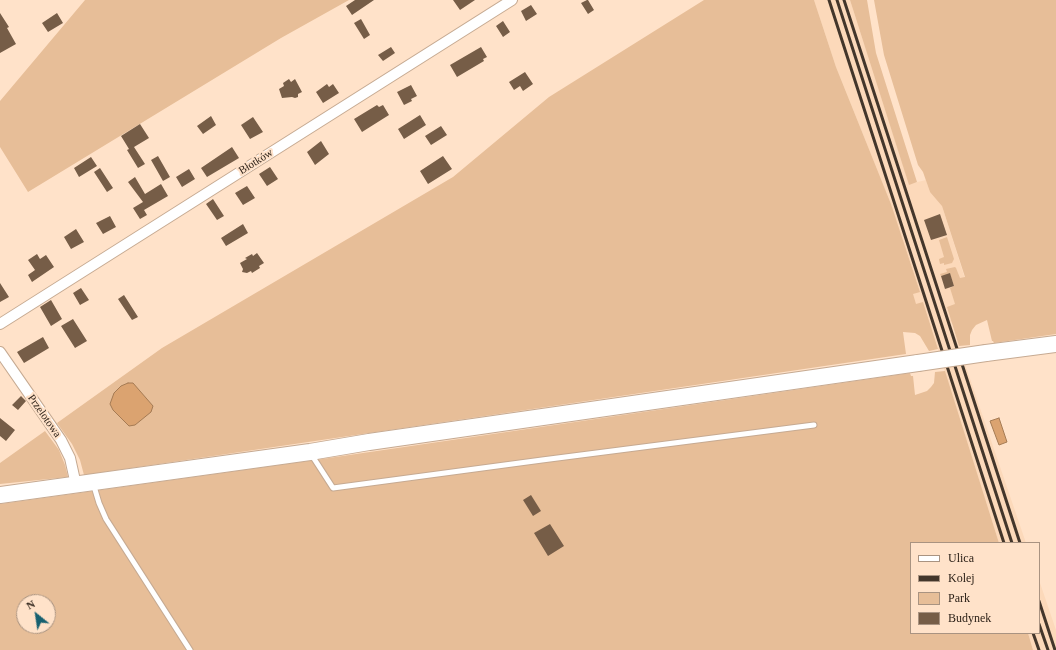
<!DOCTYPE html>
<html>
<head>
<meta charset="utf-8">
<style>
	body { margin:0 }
	#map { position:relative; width:1056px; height:650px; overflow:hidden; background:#ffe2c9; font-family:Georgia,serif }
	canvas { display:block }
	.legend { position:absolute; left:910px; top:542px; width:130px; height:92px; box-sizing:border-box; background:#ffe2c9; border:1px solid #a99381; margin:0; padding:5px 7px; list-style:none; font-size:12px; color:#281d14 }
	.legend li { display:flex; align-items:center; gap:8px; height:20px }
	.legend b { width:20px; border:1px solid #a99381 }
	.north { position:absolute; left:16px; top:594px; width:40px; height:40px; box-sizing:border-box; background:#ffe2c9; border:1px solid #a99381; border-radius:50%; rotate:330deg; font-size:11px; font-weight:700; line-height:16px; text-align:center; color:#281d14 }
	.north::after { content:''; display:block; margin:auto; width:14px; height:18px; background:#186170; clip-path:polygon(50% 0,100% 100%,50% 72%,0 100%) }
</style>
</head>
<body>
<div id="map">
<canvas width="1056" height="650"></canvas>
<ul class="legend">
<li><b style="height:5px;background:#fff"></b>Ulica</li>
<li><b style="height:5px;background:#43362b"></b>Kolej</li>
<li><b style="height:11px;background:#e7be98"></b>Park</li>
<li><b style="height:11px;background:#765d47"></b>Budynek</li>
</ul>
<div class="north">N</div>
</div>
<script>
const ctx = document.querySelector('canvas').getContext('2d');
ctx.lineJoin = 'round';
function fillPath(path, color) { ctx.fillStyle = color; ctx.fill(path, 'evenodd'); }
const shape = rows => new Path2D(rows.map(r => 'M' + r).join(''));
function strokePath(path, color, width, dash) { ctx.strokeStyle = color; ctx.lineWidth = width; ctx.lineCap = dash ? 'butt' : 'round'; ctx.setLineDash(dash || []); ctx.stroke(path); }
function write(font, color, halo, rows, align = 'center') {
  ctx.font = font + ' Georgia,serif'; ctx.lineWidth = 4; ctx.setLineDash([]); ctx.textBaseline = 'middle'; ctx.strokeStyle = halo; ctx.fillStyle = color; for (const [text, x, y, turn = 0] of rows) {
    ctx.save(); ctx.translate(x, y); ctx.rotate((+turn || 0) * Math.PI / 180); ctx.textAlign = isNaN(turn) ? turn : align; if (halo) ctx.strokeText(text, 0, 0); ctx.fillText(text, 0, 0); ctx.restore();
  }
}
fillPath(shape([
	[814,0,850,0,909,184,926,180,930,192,937,190,973,304,951,323,1026,543,999,543,932,331,924,333,903,266,891,204,836,67],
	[1039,580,1056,630,1056,650,1033,650,1028,633,1039,633]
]), '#fcd9ba');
fillPath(shape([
	[85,0,349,0,281,38,28,192,0,147,0,101],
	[704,0,814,0,836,67,891,204,920,292,913,294,916,304,923,302,938,349,929,351,920,336,915,333,903,332,906,354,84,475,80,460,72,444,57,423,162,348,453,177,549,97],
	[850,0,867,0,876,53,917,182,909,185],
	[874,0,1056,0,1056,334,994,343,993,341,992,341,987,320,976,325,972,330,970,335,970,345,959,346,947,307,955,304,950,288,954,286,950,274,941,276,940,274,947,272,946,269,955,267,956,268,960,278,965,277,942,206,930,192,923,172,918,165,884,55],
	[947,237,954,259,952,263,944,265,944,263,940,264,939,259,944,257,939,240],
	[945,371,999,543,911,543,911,633,1028,633,1033,650,0,650,0,504,322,459,910,373,911,376,913,376,915,395,927,391,931,387,934,383,935,372],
	[24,602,48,602,48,626,24,626],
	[45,431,59,450,65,465,68,477,0,484,0,463]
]), '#e7be98');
const water = shape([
	[128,383,133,383,153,406,151,412,135,425,129,426,113,410,110,404,114,393,121,386,128,383],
	[999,418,1007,442,999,445,990,421,999,418]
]);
fillPath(water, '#dba370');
strokePath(water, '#a57b54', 1);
fillPath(shape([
	[355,0,374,0,352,15,346,6],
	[453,0,475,0,460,10],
	[587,0,588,0,594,10,588,14,581,3],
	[531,5,537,14,526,21,521,11],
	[0,13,9,27,7,28,16,44,0,53],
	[57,13,63,23,48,32,42,23],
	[361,19,370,35,364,39,354,23],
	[503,21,510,32,503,37,496,26],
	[391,47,395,53,383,61,378,55],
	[481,47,487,57,483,59,484,61,457,77,450,65],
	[525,72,533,84,523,91,520,86,514,90,509,82],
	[289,79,291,82,295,79,302,92,298,94,298,97,295,98,292,97,282,98,279,89,284,86,283,83],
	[327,84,329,87,333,84,339,93,323,103,316,92],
	[411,85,417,96,411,99,412,101,404,105,397,92],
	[377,105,379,107,383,105,389,115,362,132,354,119],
	[420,115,426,125,404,139,398,129],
	[211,116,216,125,203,134,197,126],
	[253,117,263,132,250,139,241,125],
	[140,124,149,138,134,147,145,164,138,168,127,150,129,149,121,136],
	[441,126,447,135,431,145,425,136],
	[321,141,329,154,315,165,307,152],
	[232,147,239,158,207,177,201,168],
	[158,156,170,177,163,181,151,160],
	[443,156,452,169,428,184,420,171],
	[91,157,97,166,79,177,74,168],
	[270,167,278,179,267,186,259,174],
	[100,168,113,188,107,192,94,172],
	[189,169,195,179,182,187,176,177],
	[135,177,145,194,161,184,168,196,144,210,147,215,140,219,133,208,143,202,128,182],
	[247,186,255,198,243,205,235,193],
	[213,199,224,216,217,220,206,204],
	[940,214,947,235,931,240,924,220],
	[110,216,116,227,103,234,96,223],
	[243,224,248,233,226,246,221,238],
	[76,229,84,242,71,249,64,237],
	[257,253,264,263,259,266,260,268,252,273,251,271,247,273,242,272,243,269,240,263,247,259,245,258,252,254,253,256],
	[37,254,40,259,46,255,54,267,32,282,28,275,35,270,28,260],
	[950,273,954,286,945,289,941,276],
	[0,283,9,297,0,302],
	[81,288,89,300,80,305,73,293],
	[124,295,138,317,132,320,118,299],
	[51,300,62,319,51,326,40,307],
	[73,319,87,341,75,348,61,326],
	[43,337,49,348,24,363,17,352],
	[21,396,26,401,18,410,12,405],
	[0,418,15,430,6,441,0,436],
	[531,495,541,511,533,516,523,500],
	[550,524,564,546,548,556,534,533]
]), '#765d47');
const service = shape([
	[311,454,333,488,542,460,814,425],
	[93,483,99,503,106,519,190,650]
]);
const minor = shape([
	[0,324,512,0],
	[0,352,61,440,70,458,76,485]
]);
const trunk = shape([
	[986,353,1056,344],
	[0,495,310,452,369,442,918,363]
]);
strokePath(service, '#c6aa92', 7);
strokePath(minor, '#c6aa92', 12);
strokePath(trunk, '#c6aa92', 18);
strokePath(service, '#fff', 5);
strokePath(minor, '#fff', 10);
strokePath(trunk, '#fff', 16);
strokePath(shape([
	[829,0,1004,543],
	[837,0,1012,543],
	[844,0,1020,543],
	[1039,601,1055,650],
	[1039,624,1048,650],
	[1033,633,1039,650]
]), '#43362b', 3);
const trunkBridge = shape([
	[918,363,986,353]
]);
strokePath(trunkBridge, '#c6aa92', 18, []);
strokePath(trunkBridge, '#fff', 16);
write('11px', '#281d14', '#ffe2c9', [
	["Błotków",256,162,-32],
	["Przelotowa",44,416,55]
]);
</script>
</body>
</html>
